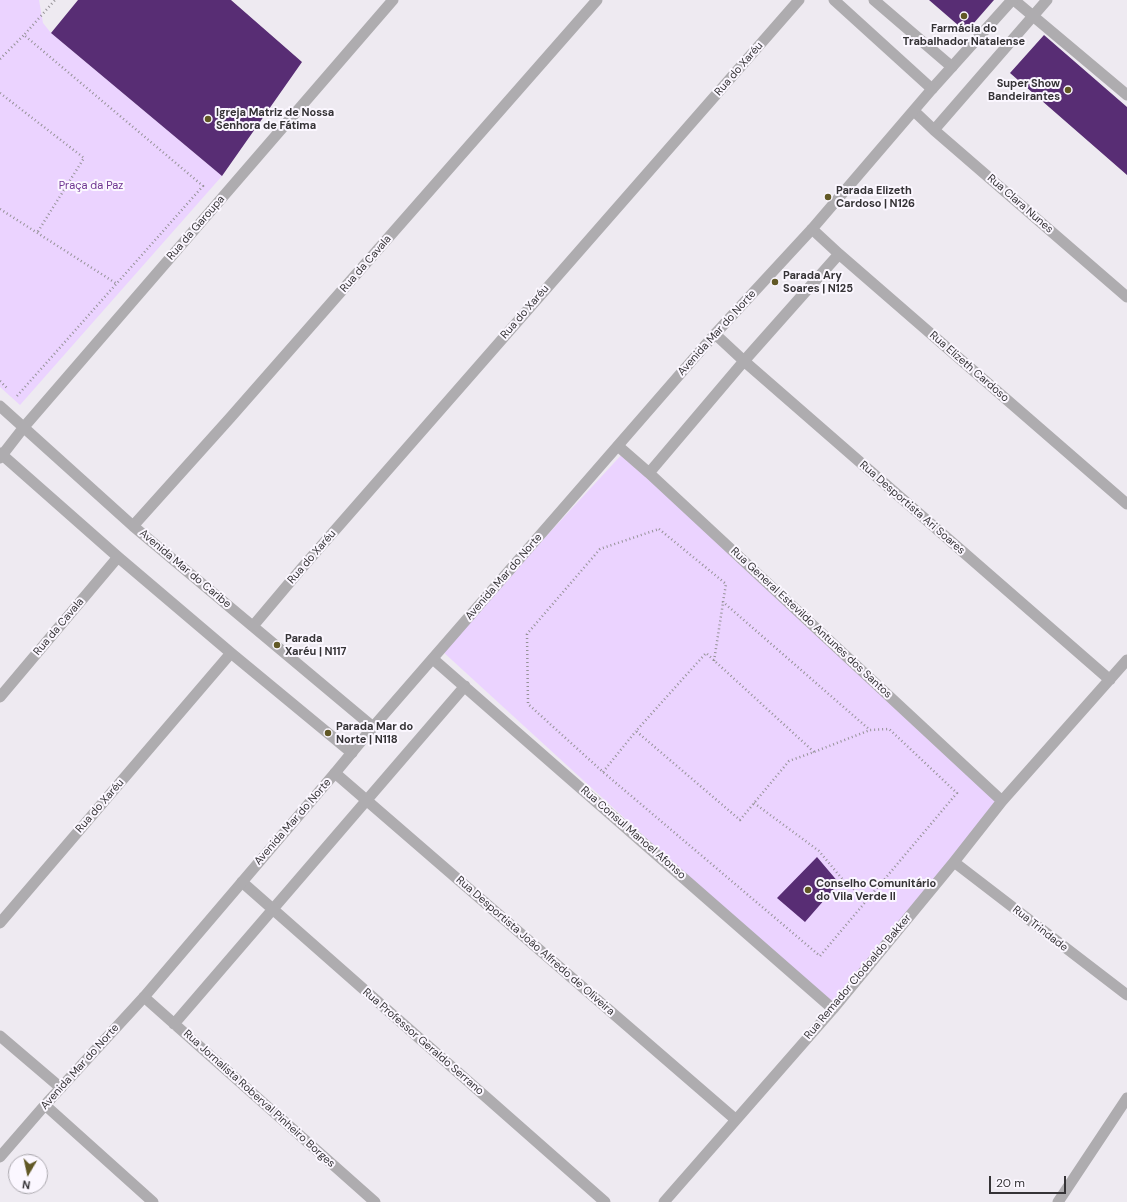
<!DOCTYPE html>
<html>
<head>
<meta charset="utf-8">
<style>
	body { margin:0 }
	#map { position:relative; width:1127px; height:1202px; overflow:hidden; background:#eeeaf1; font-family:"DM Sans",sans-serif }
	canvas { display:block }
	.north { position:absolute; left:8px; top:1154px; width:40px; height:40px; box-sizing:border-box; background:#fbf7ff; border:1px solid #aca9af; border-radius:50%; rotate:189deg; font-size:11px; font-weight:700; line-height:16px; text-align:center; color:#353336 }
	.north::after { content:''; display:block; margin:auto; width:14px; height:18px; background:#615825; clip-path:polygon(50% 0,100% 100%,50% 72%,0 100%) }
	.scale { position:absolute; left:989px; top:1176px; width:77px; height:18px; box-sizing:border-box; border:2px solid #353336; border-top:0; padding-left:5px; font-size:12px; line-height:14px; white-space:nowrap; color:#353336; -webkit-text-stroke:3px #fbf7ff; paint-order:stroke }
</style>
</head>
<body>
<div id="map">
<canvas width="1127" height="1202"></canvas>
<div class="north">N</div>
<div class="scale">20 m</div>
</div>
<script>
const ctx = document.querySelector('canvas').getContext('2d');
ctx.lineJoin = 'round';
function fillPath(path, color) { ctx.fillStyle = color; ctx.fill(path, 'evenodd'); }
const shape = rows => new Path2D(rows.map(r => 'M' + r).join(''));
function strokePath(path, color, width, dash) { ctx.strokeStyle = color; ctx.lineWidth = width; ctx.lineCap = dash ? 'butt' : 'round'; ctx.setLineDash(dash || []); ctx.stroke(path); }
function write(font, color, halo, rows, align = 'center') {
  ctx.font = font + ' "DM Sans",sans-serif'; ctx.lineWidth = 4; ctx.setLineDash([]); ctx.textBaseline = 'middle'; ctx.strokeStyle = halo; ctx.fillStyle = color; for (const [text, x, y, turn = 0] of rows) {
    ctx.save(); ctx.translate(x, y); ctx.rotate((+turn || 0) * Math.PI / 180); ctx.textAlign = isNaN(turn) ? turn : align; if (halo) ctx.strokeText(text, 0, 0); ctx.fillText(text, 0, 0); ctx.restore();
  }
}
fillPath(shape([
	[0,0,39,0,43,23,51,33,222,176,20,405,0,387],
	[625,451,1002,801,833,1009,441,650]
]), '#ebd3ff');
fillPath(shape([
	[78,0,231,0,302,62,222,176,51,33],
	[929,0,994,0,966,32],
	[1044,35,1127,107,1127,175,1010,73],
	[817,857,839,883,805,922,777,898]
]), '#582d74');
strokePath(shape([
	[0,59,24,35],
	[0,93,84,158,37,233],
	[0,209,117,284],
	[0,381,7,388],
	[17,396,203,186,24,35,55,0],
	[659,529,726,584,723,602,870,730,889,729,957,793,820,956,603,772,528,704,527,634,600,549,659,529],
	[714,661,723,603],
	[814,752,706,653,636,731,740,820,789,761,814,752,870,730],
	[603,772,636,731],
	[754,803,819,851,843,880,867,900]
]), '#959297', 2.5, [1, 3]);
strokePath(shape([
	[834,0,932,89],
	[874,0,952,67],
	[1014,0,1127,95],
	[914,111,934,130,1127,297],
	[934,130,1047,0],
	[812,229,839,254,1127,504],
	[715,334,744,361,1110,680],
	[0,406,133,526,373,727],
	[618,446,649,473,1002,801],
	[0,453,118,557,231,653,352,753],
	[0,458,24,427,393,0],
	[649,473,744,361,839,254],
	[133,526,230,418,597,0],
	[253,626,301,569,799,0],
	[433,659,833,1009],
	[0,697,118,557],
	[335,773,735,1119],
	[954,862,1127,995],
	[242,882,605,1202],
	[0,923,231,653],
	[144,997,375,1202],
	[174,1024,465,686],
	[0,1036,61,1088],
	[45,1105,153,1202],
	[664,1202,833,1009,954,862,1002,801,1127,660],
	[1058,1202,1127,1098]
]), '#aeacaf', 11);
strokePath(shape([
	[0,1157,45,1105,144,997,335,773,373,727,715,334,812,229,932,89,1012,0]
]), '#aeacaf', 11);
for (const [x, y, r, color] of [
	[964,16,4,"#615825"],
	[1068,90,4,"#615825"],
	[208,119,4,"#615825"],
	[828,197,4,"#615825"],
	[775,282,4,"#615825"],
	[277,645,4,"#615825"],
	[328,733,4,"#615825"],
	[808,890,4,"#615825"]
]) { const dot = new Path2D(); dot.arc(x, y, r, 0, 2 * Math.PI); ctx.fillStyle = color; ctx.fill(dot); strokePath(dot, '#fbf7ff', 1.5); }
write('bold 11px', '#353336', '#fbf7ff', [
	["Farmácia do",964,29,"center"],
	["Trabalhador Natalense",964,42,"center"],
	["Super Show",1060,84,"right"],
	["Bandeirantes",1060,97,"right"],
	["Igreja Matriz de Nossa",216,113],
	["Senhora de Fátima",216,126],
	["Parada Elizeth",836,191],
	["Cardoso | N126",836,204],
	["Parada Ary",783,276],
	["Soares | N125",783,289],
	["Parada",285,639],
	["Xaréu | N117",285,652],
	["Parada Mar do",336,727],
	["Norte | N118",336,740],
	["Conselho Comunitário",816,884],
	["do Vila Verde II",816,897]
], 'left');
write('11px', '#353336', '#fbf7ff', [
	["Rua do Xaréu",739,69,-49],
	["Rua Clara Nunes",1020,204,41],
	["Rua da Garoupa",196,228,-49],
	["Rua da Cavala",366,264,-49],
	["Rua do Xaréu",525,312,-49],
	["Avenida Mar do Norte",717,333,-48],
	["Rua Elizeth Cardoso",969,367,41],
	["Rua Desportista Ari Soares",912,508,41],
	["Rua do Xaréu",312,557,-49],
	["Avenida Mar do Caribe",185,569,40],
	["Avenida Mar do Norte",504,577,-49],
	["Rua General Estevildo Antunes dos Santos",811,623,43],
	["Rua da Cavala",59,627,-50],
	["Rua do Xaréu",100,806,-49],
	["Avenida Mar do Norte",293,822,-49],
	["Rua Consul Manoel Afonso",633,833,41],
	["Rua Trindade",1040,929,38],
	["Rua Desportista João Alfredo de Oliveira",535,946,41],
	["Rua Remador Clodoaldo Bakker",858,977,-50],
	["Rua Professor Geraldo Serrano",423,1042,41],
	["Avenida Mar do Norte",80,1067,-48],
	["Rua Jornalista Roberval Pinheiro Borges",259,1099,42]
]);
write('11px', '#6e3491', '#fbf7ff', [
	["Praça da Paz",91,186]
]);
</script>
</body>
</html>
